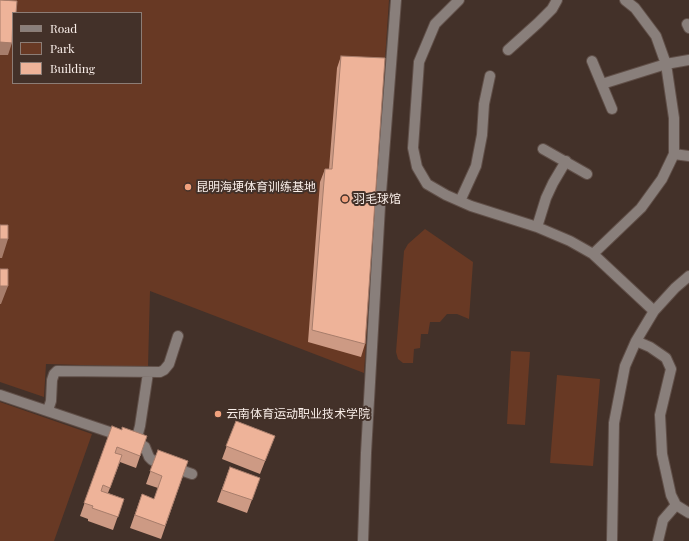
<!DOCTYPE html>
<html>
<head>
<meta charset="utf-8">
<style>
	body { margin:0 }
	#map { position:relative; width:689px; height:541px; overflow:hidden; background:#433129; font-family:"Playfair Display",serif }
	canvas { display:block }
	.legend { position:absolute; left:12px; top:12px; width:130px; height:72px; box-sizing:border-box; background:#433129; border:1px solid #8c7d76; margin:0; padding:5px 7px; list-style:none; font-size:12px; color:#f9eee9 }
	.legend li { display:flex; align-items:center; gap:8px; height:20px }
	.legend b { width:20px; border:1px solid #8c7d76 }
</style>
</head>
<body>
<div id="map">
<canvas width="689" height="541"></canvas>
<ul class="legend">
<li><b style="height:5px;background:#897f7b"></b>Road</li>
<li><b style="height:11px;background:#683924"></b>Park</li>
<li><b style="height:11px;background:#eeb399"></b>Building</li>
</ul>
</div>
<script>
const ctx = document.querySelector('canvas').getContext('2d');
ctx.lineJoin = 'round';
function fillPath(path, color) { ctx.fillStyle = color; ctx.fill(path, 'evenodd'); }
const shape = rows => new Path2D(rows.map(r => 'M' + r).join(''));
function strokePath(path, color, width, dash) { ctx.strokeStyle = color; ctx.lineWidth = width; ctx.lineCap = dash ? 'butt' : 'round'; ctx.setLineDash(dash || []); ctx.stroke(path); }
function write(font, color, halo, rows, align = 'center') {
  ctx.font = font + ' "Playfair Display","Noto Sans SC",serif'; ctx.lineWidth = 4; ctx.setLineDash([]); ctx.textBaseline = 'middle'; ctx.strokeStyle = halo; ctx.fillStyle = color; for (const [text, x, y, turn = 0] of rows) {
    ctx.save(); ctx.translate(x, y); ctx.rotate((+turn || 0) * Math.PI / 180); ctx.textAlign = isNaN(turn) ? turn : align; if (halo) ctx.strokeText(text, 0, 0); ctx.fillText(text, 0, 0); ctx.restore();
  }
}
fillPath(shape([
	[0,0,389,0,364,373,150,291,148,367,46,364,44,397,0,382],
	[13,13,141,13,141,83,13,83],
	[425,229,473,262,469,319,457,314,447,314,440,322,430,322,428,334,421,334,420,348,414,349,413,363,403,363,398,359,396,352,404,251,408,244],
	[511,351,530,352,525,425,507,424],
	[557,375,600,379,593,466,550,463],
	[0,402,92,434,54,541,0,541]
]), '#683924');
const minor = shape([
	[459,0,435,24,419,62,413,148,417,167,427,184,446,195,471,206,537,227,570,241,593,254,641,208,662,179,674,154,674,118,666,64,656,36,635,8,625,0],
	[687,24,689,28],
	[508,50,538,23,552,9,557,0],
	[592,61,612,109],
	[602,84,666,64,689,60],
	[543,149,587,174],
	[674,154,689,156],
	[460,201,476,166,482,135,484,104,490,76],
	[537,227,546,198,553,183,566,161],
	[593,254,654,311],
	[636,341,650,347,666,358,671,369,660,415,662,454,671,495,676,505,689,513],
	[0,395,136,441,145,447,149,457,152,460,192,474],
	[48,410,51,401,52,380,54,374,57,371,160,372,164,370,169,364,178,336],
	[136,441,140,426,148,373],
	[363,541,366,453,380,206,396,0],
	[612,541,614,423,625,366,636,341,654,311,675,288,689,276],
	[658,541,663,520,676,505]
]);
strokePath(minor, '#604f48', 12);
strokePath(minor, '#897f7b', 10);
fillPath(shape([
	[341,56,365,344,361,357,308,342,320,182,325,169,329,169,337,68],
	[236,421,275,436,260,474,222,459],
	[112,426,122,430,147,436,136,468,120,462,108,493,124,499,113,530,88,521,88,519,80,516],
	[158,450,188,461,161,539,130,528,142,494,154,499,158,488,146,484],
	[230,467,260,478,247,513,217,502]
]), '#cd9a84');
fillPath(shape([
	[0,42,12,43,8,55,0,55],
	[0,239,8,239,2,258,0,258],
	[0,286,8,286,1,304,0,304]
]), '#a77d6b');
const building = shape([
	[0,0,17,1,16,13,13,13,12,43,0,42,0,0],
	[341,56,385,58,365,344,312,330,325,169,332,169,341,56],
	[0,225,8,225,8,239,0,239,0,225],
	[0,269,8,269,8,286,0,286,0,269],
	[236,421,275,436,265,461,226,446,236,421],
	[112,426,122,430,122,427,147,436,140,456,117,447,115,453,122,455,110,488,103,485,101,491,124,499,118,517,92,508,93,506,84,503,112,426],
	[158,450,188,461,165,526,135,515,142,494,154,499,162,476,150,471,158,450],
	[230,467,260,478,252,500,222,490,230,467]
]);
fillPath(building, '#eeb399');
strokePath(building, '#a77d6b', 1);
for (const [x, y, r, color] of [
	[188,187,4,"#f1a17d"],
	[345,199,4,"#f1a17d"],
	[218,414,4,"#f1a17d"]
]) { const dot = new Path2D(); dot.arc(x, y, r, 0, 2 * Math.PI); ctx.fillStyle = color; ctx.fill(dot); strokePath(dot, '#433129', 1.5); }
write('12px', '#f9eee9', '#433129', [
	["昆明海埂体育训练基地",196,187],
	["羽毛球馆",353,199],
	["云南体育运动职业技术学院",226,414]
], 'left');
</script>
</body>
</html>
